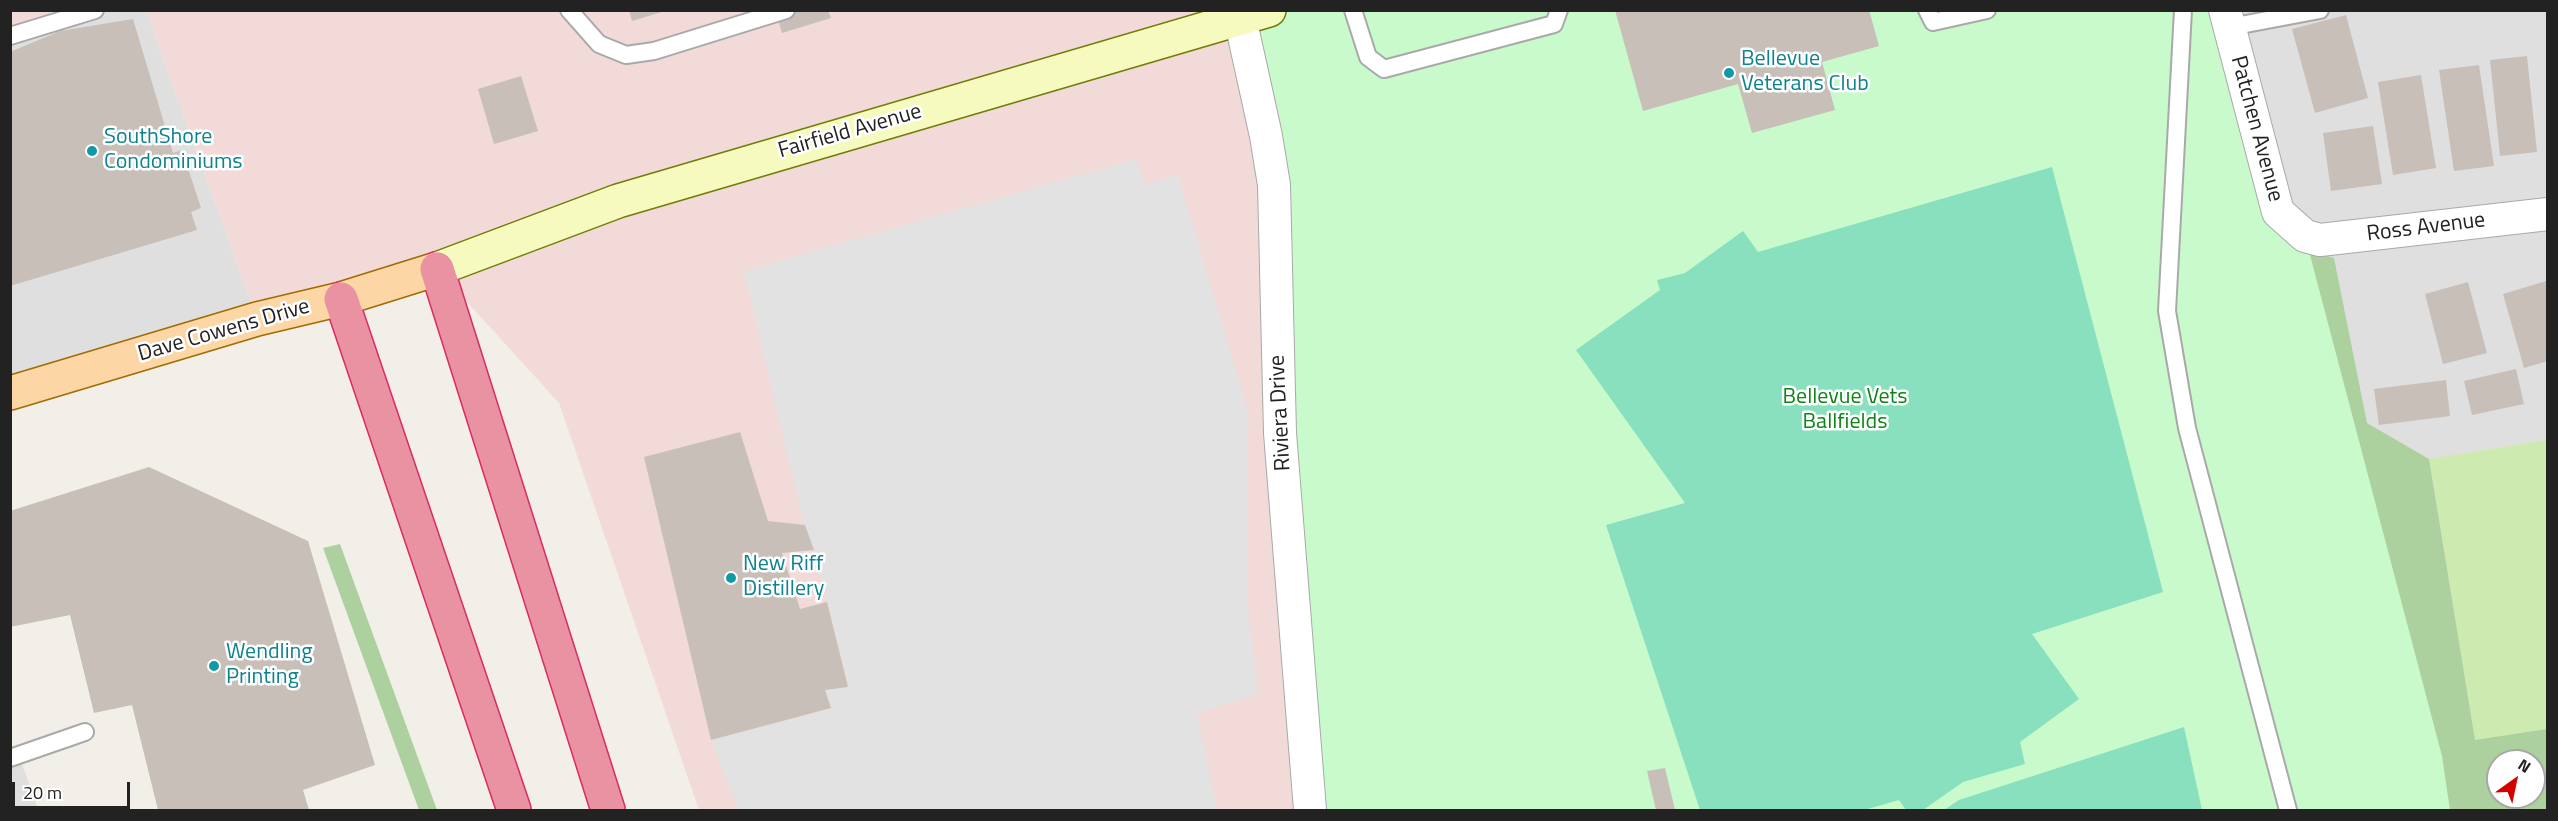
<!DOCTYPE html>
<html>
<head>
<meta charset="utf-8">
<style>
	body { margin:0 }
	#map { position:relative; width:2558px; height:821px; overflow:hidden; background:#f2efe9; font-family:"Titillium Web",sans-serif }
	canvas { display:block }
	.frame { position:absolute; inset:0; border:12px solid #222; pointer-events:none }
	.north { position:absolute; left:2486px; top:749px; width:60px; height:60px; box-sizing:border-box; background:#fff; border:2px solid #a7a7a7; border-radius:50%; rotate:33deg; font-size:16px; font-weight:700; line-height:24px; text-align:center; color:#222 }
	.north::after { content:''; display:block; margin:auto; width:21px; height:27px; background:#d40000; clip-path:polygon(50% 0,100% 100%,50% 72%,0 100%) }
	.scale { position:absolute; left:12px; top:782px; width:118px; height:27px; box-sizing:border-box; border:3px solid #222; border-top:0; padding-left:8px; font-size:18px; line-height:21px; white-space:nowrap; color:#222; -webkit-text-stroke:4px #fff; paint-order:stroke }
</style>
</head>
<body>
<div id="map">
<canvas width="2558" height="821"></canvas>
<div class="frame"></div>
<div class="north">N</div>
<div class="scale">20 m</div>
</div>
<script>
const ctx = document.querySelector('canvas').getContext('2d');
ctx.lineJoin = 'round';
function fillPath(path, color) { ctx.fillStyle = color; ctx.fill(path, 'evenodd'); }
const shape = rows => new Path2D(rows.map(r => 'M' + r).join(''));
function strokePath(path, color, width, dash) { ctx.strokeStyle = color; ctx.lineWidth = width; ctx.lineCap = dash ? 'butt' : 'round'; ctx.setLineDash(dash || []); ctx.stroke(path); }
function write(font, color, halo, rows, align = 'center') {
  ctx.font = font + ' "Titillium Web",sans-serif'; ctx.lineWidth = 5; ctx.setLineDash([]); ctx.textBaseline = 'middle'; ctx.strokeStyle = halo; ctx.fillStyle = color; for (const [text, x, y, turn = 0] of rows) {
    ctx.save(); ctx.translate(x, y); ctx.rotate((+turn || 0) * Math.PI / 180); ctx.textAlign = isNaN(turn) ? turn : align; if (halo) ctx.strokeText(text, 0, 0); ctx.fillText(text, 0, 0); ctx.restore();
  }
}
fillPath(shape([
	[95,11,146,11,257,319,11,393,11,36],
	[2225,11,2547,11,2547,751,2442,756,2278,212],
	[19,755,38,810,11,810,10,758]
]), '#e0dfdf');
fillPath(shape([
	[11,11,95,11,11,36],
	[146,11,1269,11,1252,69,1310,810,699,810,559,403,437,269,257,319]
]), '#f2dad9');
fillPath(shape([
	[2547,440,2547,729,2475,741,2429,459]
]), '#cdebb0');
fillPath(shape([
	[2268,239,2334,258,2367,423,2429,459,2475,740,2547,729,2547,810,2382,810],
	[2498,761,2534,761,2534,797,2498,797],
	[340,544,437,810,419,810,323,548]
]), '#add19e');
fillPath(shape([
	[1269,10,2225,11,2278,212,2305,236,2442,756,2450,810,1310,810,1274,185,1240,18]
]), '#c8facc');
fillPath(shape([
	[2052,167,2163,592,2032,634,2079,699,2020,742,2025,764,1963,782,1923,810,1906,810,1899,800,1864,810,1700,810,1606,525,1685,503,1576,350,1660,290,1657,280,1685,273,1743,231,1758,252],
	[2184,727,2202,810,1944,810,1959,800]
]), '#88e0be');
fillPath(shape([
	[1136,159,1145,185,1178,175,1247,408,1248,608,1258,694,1197,713,1217,810,739,810,711,740,830,708,825,690,848,686,814,550,804,525,744,271]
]), '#e2e2e2');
fillPath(shape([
	[629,10,665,10,665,11,632,21],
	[775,10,828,10,831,18,782,33],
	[1615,10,1869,10,1879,46,1822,62,1835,110,1752,133,1738,84,1643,111],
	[2346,15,2368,98,2315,113,2292,29],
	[133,19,173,153,182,150,201,208,191,212,197,230,10,286,10,52,60,31],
	[2527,56,2537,152,2500,156,2490,60],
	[2479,65,2494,166,2454,171,2439,70],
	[2421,75,2436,168,2393,175,2378,82],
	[521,76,538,131,494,144,478,89],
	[2373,126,2382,184,2331,191,2323,133],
	[2546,281,2548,361,2524,368,2503,294],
	[2468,282,2487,353,2443,364,2425,294],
	[2516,369,2524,404,2472,415,2464,381],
	[2446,380,2450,416,2379,425,2374,389],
	[740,432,768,521,805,525,814,550,782,553,800,609,827,602,848,687,825,690,831,708,711,740,644,457],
	[149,467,308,541,375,765,303,790,309,810,158,810,132,705,94,713,70,615,10,627,10,511],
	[1665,768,1675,810,1656,810,1647,771]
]), '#c7bfb8');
const lane = shape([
	[569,10,599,44,626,55,654,51,786,10],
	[1353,10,1368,57,1384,69,1554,24,1559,10],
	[1927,10,1933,22,1987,10],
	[2183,10,2167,311,2187,428,2288,810],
	[2230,27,2320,10],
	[10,36,95,10],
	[10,758,85,732]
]);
const street = shape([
	[2225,10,2278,212,2305,236,2320,240,2548,214],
	[1240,18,1266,136,1274,185,1280,433,1310,810]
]);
const secondary = shape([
	[437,269,618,201,1269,10]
]);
const primary = shape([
	[10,393,257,319,341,299,437,269]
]);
const highway = shape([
	[437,269,608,810],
	[341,299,514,810]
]);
strokePath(lane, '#a9a9a9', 20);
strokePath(street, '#a9a9a9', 34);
strokePath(secondary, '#707d05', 36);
strokePath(primary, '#a06b00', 36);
strokePath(highway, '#dc2a67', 36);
strokePath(lane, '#fff', 16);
strokePath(street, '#fff', 32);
strokePath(secondary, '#f7fabf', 33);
strokePath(primary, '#fcd6a4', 33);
strokePath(highway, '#e892a2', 33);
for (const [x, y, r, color] of [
	[1729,73,6,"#0f9aa8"],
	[92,151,6,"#0f9aa8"],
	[731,578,6,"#0f9aa8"],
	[214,666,6,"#0f9aa8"]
]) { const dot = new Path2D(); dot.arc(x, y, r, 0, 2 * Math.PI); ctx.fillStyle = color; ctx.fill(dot); strokePath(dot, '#fff', 2); }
write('22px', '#0d838f', '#fff', [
	["Bellevue",1741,60],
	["Veterans Club",1741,85],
	["SouthShore",104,138],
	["Condominiums",104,163],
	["New Riff",743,565],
	["Distillery",743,590],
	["Wendling",226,653],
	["Printing",226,678]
], 'left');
write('22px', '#222', '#fff', [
	["Patchen Avenue",2256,129,75],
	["Fairfield Avenue",850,132,-16],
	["Ross Avenue",2426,228,-7],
	["Dave Cowens Drive",224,331,-16],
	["Riviera Drive",1281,413,-93]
]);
write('22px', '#0c8416', '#fff', [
	["Bellevue Vets",1845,398],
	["Ballfields",1845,423]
]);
</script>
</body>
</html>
